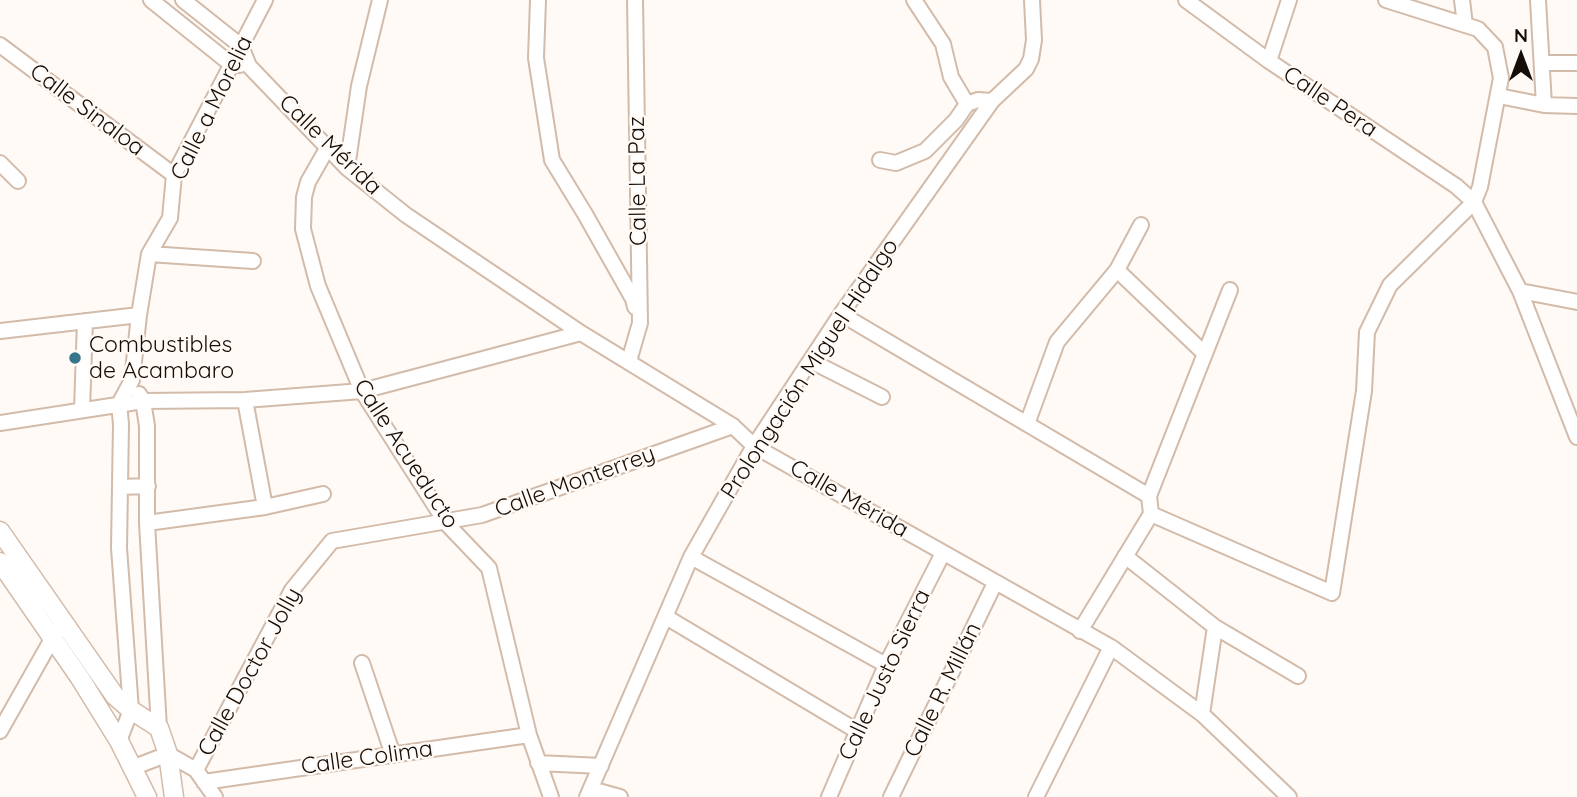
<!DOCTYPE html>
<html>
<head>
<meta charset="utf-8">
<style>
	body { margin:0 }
	#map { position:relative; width:1577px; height:797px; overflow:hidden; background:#fffaf6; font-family:Quicksand,sans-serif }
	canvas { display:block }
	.north { position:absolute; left:1486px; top:21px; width:70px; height:70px; -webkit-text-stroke:5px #fffaf6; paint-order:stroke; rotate:0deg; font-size:19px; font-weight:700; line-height:28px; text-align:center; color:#150d07 }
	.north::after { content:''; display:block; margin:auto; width:24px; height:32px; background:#150d07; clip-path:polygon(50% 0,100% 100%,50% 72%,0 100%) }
</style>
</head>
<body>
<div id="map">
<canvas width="1577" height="797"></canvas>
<div class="north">N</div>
</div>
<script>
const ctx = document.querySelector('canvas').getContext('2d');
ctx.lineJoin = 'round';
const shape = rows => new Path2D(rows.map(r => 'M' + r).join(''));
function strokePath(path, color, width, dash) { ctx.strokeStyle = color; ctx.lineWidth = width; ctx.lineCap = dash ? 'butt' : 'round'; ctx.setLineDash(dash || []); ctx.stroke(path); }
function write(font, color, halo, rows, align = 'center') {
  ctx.font = font + ' Quicksand,sans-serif'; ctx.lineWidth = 5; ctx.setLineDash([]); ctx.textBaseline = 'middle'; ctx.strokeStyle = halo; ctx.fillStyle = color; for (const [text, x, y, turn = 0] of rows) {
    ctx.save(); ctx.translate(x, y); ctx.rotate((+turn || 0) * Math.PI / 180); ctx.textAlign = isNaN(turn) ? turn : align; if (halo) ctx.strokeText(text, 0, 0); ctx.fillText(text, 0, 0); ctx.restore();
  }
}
const minor = shape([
	[151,0,232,65,240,65],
	[183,0,241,46,249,66,347,168,406,215,581,333,733,426,754,446,1111,647,1202,714,1289,797],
	[538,0,536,58,552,160,585,214,633,299,635,307],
	[914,0,943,44,951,77,967,104],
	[1186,0,1269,61,1456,186,1474,202,1520,291,1577,437],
	[1462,0,1465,25],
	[1538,0,1544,105],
	[0,45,174,175],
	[1269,61,1289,0],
	[1542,63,1577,63],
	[1499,96,1544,105,1577,106],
	[328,147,308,182,304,197,303,229,318,286,362,391,446,523,489,568,529,735,551,797],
	[880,160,896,163,925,151,956,120,967,104,978,100,992,101],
	[0,163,18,181],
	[347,168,359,86,380,0],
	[149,254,253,261],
	[1117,270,1205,354],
	[1520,291,1577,302],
	[841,314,1149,496,1151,514,1332,593,1364,391,1367,332,1390,285,1474,202,1480,187,1501,78,1495,47,1478,29,1386,0],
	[0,331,139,315],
	[629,361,640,323,635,0],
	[811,361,882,397],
	[139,394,143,401,147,426,147,523,159,728],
	[245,400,265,507],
	[82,410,85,321],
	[0,423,143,401,245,400,362,391,581,333],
	[1027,424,1057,342,1117,270,1141,225],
	[120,487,148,486],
	[1149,496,1230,290],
	[147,523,265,507,323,494],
	[1125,556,1215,627,1298,676],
	[691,557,886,665],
	[666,617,857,731],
	[1080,631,1151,514],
	[362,663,393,755],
	[1202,714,1215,627],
	[0,731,56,632],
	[119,741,131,710,119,548,121,424,119,404,132,380,139,315,149,254,170,218,174,175,265,0],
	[538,763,601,766],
	[132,768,168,754,196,770,215,797],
	[196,770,292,590,332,541,482,515,733,426],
	[204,782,529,735],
	[591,789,620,797],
	[587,797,691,557,754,446,841,314,992,101,1026,69,1031,59,1034,40,1032,0],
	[829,797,886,665,943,553],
	[891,797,995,583],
	[1036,797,1111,647]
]);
const major = shape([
	[0,531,115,696,131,710,159,728,168,754,174,797],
	[0,562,80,678,119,741,147,797]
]);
strokePath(minor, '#d3bbaa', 18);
strokePath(major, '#d3bbaa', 21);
strokePath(minor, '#fff', 14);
strokePath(major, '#fff', 18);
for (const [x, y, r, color] of [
	[75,358,7,"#36758a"]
]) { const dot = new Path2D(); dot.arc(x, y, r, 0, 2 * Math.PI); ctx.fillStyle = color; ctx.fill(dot); strokePath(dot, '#fffaf6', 2.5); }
write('23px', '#150d07', '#fffaf6', [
	["Calle Pera",1330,102,34],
	["Calle a Morelia",212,108,-64],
	["Calle Sinaloa",87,110,37],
	["Calle Mérida",330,145,44],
	["Calle La Paz",638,181,-91],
	["Prolongación Miguel Hidalgo",810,369,-57],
	["Calle Acueducto",406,454,57],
	["Calle Monterrey",575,482,-20],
	["Calle Mérida",849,499,30],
	["Calle Doctor Jolly",250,672,-61],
	["Calle Justo Sierra",885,675,-65],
	["Calle R. Millán",943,690,-64],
	["Calle Colima",367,758,-8]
]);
write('23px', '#150d07', '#fffaf6', [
	["Combustibles",89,345],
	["de Acambaro",89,371]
], 'left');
</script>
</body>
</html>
